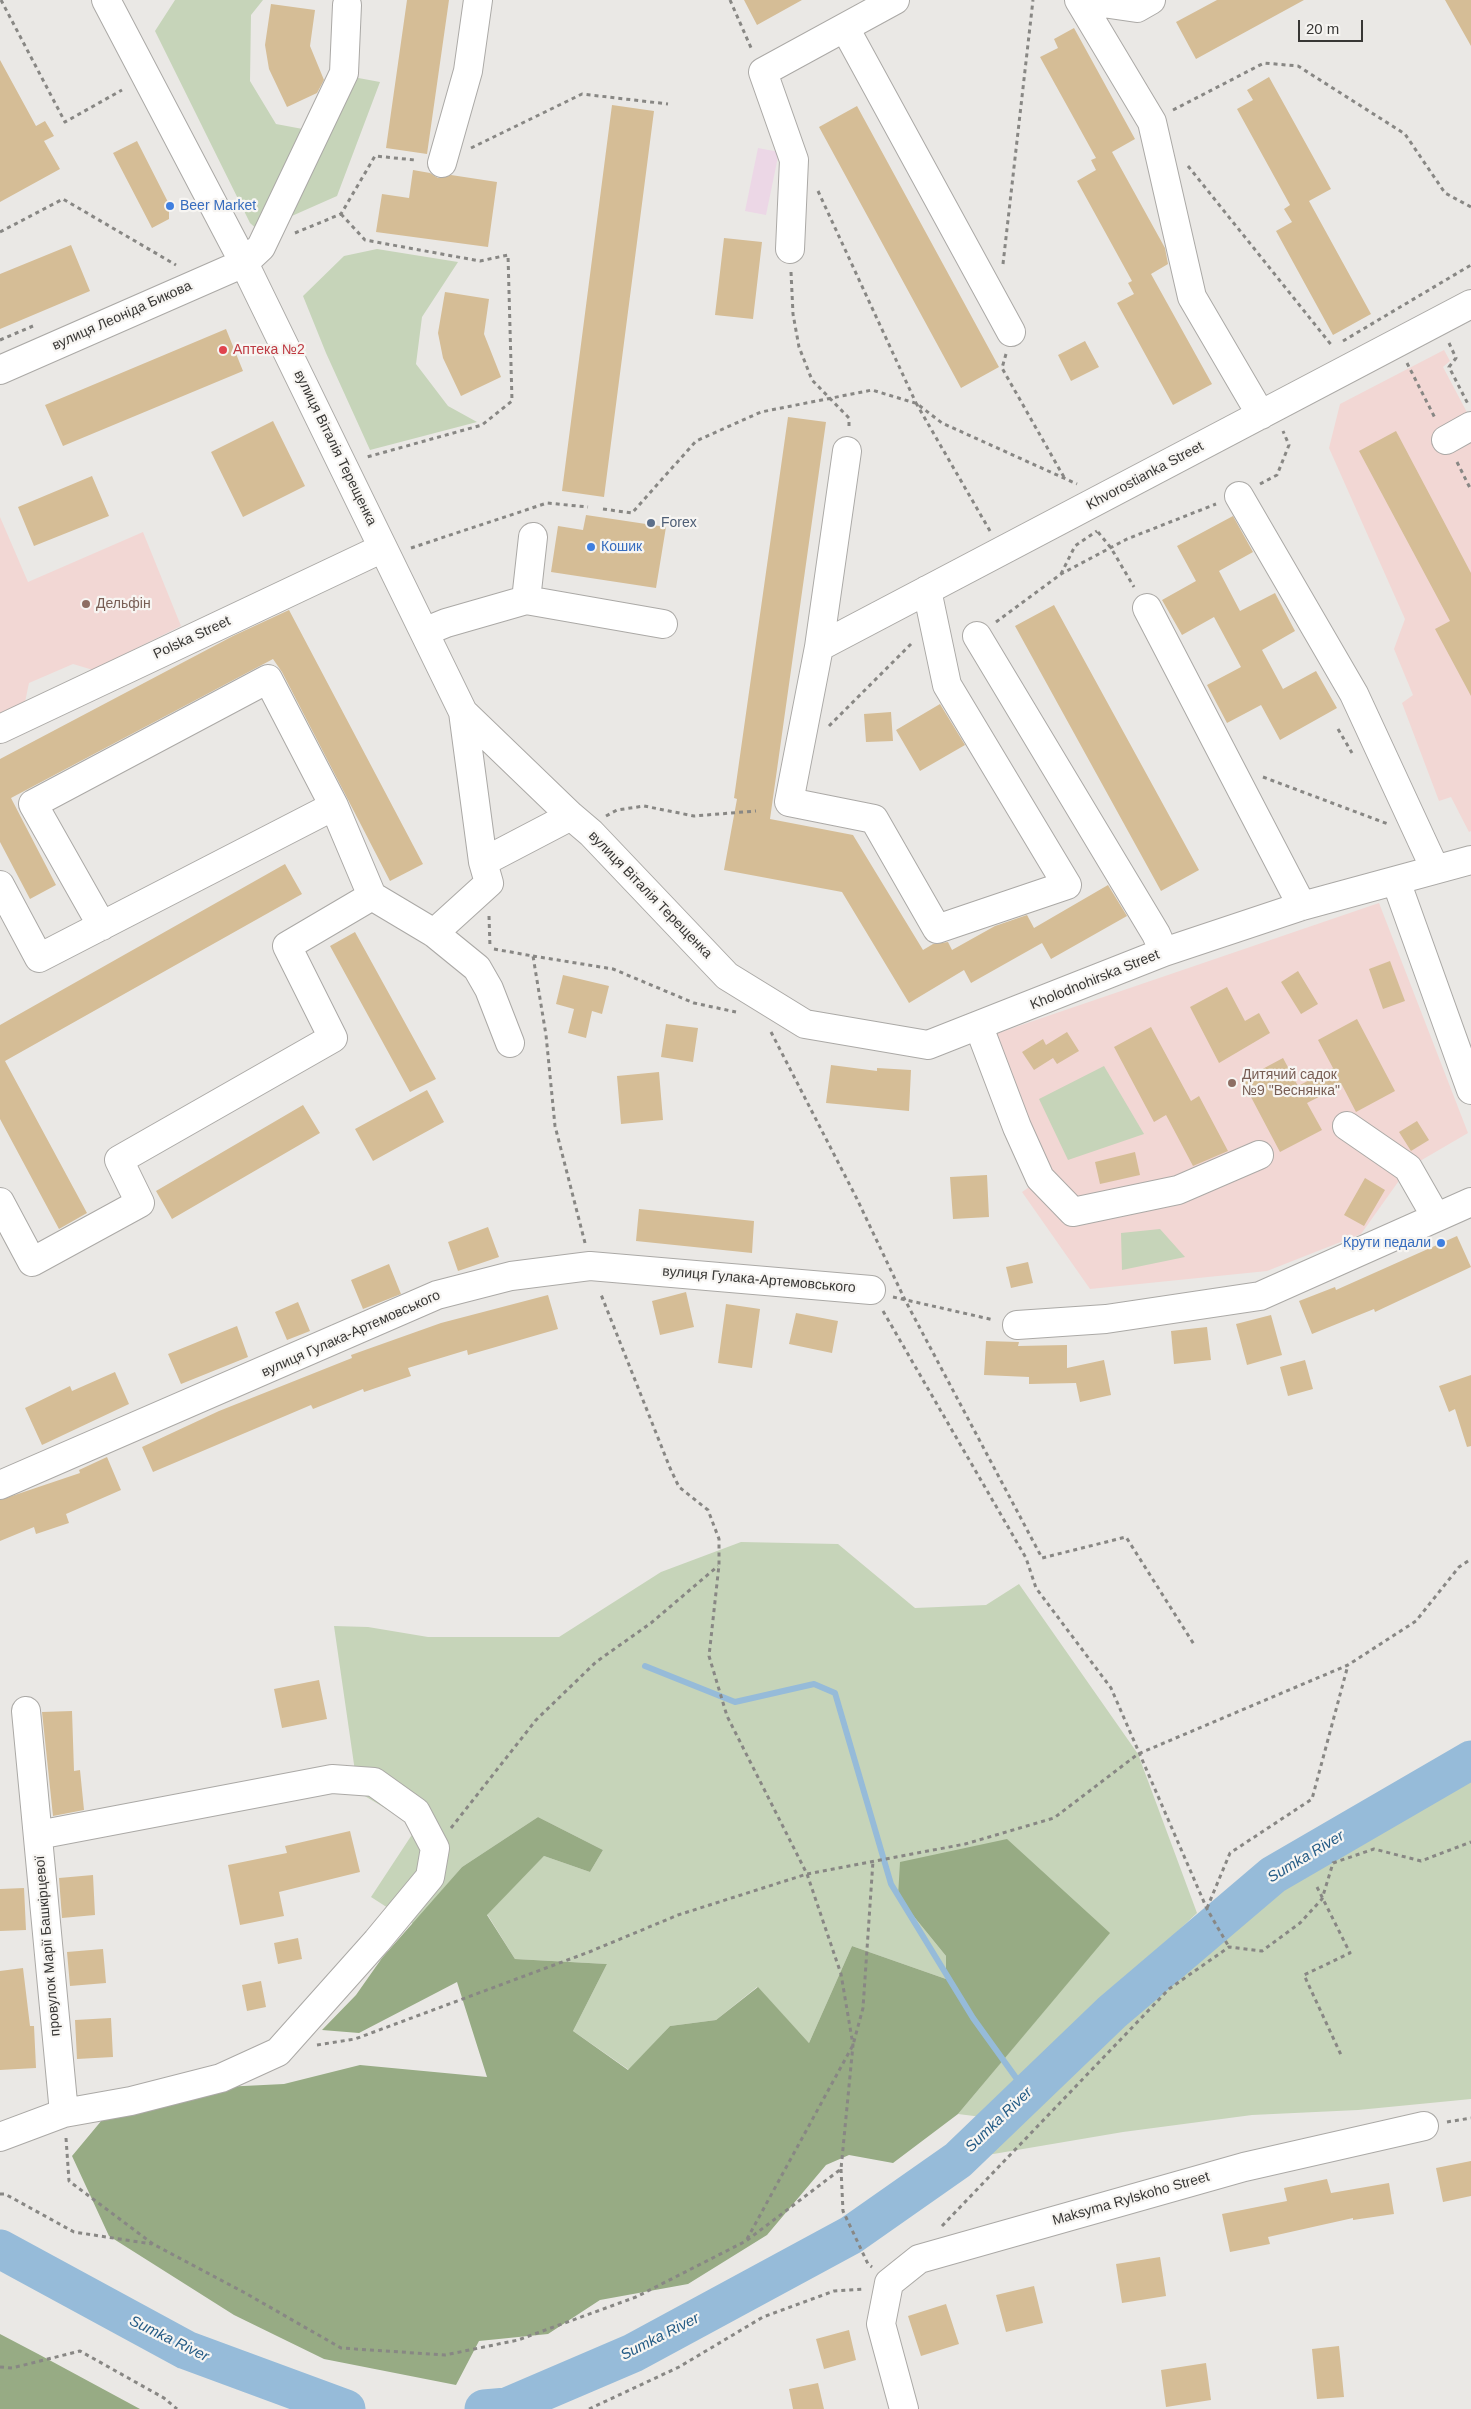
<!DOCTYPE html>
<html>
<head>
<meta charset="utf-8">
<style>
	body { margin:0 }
	#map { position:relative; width:1471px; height:2409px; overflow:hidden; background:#eae8e5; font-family:Helvetica,sans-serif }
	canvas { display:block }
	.scale { position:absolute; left:1298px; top:20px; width:65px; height:22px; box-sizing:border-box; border:2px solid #383735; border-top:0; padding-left:6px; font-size:15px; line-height:18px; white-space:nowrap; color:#383735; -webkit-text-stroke:4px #f7f5f2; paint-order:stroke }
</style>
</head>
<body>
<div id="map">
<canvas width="1471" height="2409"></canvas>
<div class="scale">20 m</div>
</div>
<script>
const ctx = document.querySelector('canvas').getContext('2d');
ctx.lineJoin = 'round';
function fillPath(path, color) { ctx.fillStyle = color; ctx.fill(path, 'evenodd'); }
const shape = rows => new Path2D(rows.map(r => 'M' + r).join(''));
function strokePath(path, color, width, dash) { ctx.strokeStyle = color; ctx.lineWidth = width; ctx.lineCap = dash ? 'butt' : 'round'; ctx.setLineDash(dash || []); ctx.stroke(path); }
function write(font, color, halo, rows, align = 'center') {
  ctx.font = font + ' Helvetica,sans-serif'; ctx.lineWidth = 4.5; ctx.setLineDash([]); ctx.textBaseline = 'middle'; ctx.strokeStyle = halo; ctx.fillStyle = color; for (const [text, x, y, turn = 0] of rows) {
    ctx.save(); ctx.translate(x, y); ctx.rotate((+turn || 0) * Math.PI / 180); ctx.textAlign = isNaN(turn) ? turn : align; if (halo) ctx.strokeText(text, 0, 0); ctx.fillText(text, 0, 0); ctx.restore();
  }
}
fillPath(shape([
	[758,148,779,152,766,215,745,211]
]), '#ecd7e6');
fillPath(shape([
	[1444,350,1450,361,1443,367,1471,420,1471,831,1469,832,1451,797,1439,801,1402,703,1413,695,1394,649,1405,619,1329,448,1340,404],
	[0,517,28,582,143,532,181,626,93,670,73,664,29,683,25,702,0,714],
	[1379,903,1468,1133,1408,1168,1361,1234,1267,1271,1090,1289,1022,1192,1050,1173,995,1034]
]), '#f2d7d4');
fillPath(shape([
	[175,0,263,0,251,15,250,81,276,124,308,130,259,231,250,223,155,31],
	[353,77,380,82,337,196,285,219],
	[377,249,458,262,422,317,416,364,448,406,477,422,370,450,326,353,303,296,344,256],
	[1104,1066,1144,1134,1068,1160,1039,1099],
	[1160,1229,1185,1257,1122,1270,1121,1233],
	[741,1542,838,1544,915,1608,986,1605,1019,1584,1138,1754,1197,1913,982,2117,958,2114,1109,1933,898,1897,946,1956,946,1979,852,1946,809,2043,757,1987,716,2020,670,2026,629,2070,573,2031,607,1964,515,1959,487,1914,544,1856,590,1872,603,1850,538,1817,462,1867,413,1924,371,1897,417,1827,358,1792,334,1626,368,1627,428,1637,559,1637,661,1572],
	[1471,1760,1471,2099,1358,2110,1252,2115,1123,2132,958,2160,1112,2012,1273,1875]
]), '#c6d4b9');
fillPath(shape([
	[538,1817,603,1850,590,1872,544,1856,487,1915,515,1959,607,1964,573,2031,628,2070,670,2026,716,2020,758,1987,809,2043,852,1946,946,1979,946,1956,898,1897,900,1862,1007,1839,1110,1933,958,2114,893,2163,849,2155,826,2165,767,2235,688,2284,600,2300,548,2334,479,2341,456,2385,324,2359,234,2315,109,2236,72,2156,117,2102,203,2088,284,2084,360,2065,487,2077,457,1982,359,2033,322,2030,356,1995,382,1958,462,1867],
	[0,2334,40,2355,140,2409,0,2409]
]), '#97ab84');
strokePath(shape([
	[645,1666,735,1702,814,1684,835,1693,891,1884,973,2018,1027,2093]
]), '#96bbd9', 6);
strokePath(shape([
	[0,2249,186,2350,346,2409],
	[484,2409,507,2407,633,2353,851,2235,958,2160,1112,2012,1273,1875,1471,1760]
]), '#96bbd9', 39);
fillPath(shape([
	[407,0,449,0,427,154,386,148],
	[744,0,802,0,757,25],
	[1217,0,1304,0,1196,59,1176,22],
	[1445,0,1471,0,1471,46],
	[271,4,315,10,310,46,324,80,317,93,287,107,269,69,265,45],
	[1074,28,1135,139,1112,152,1165,248,1168,264,1151,274,1212,384,1173,405,1117,303,1134,294,1128,283,1132,281,1077,181,1096,170,1091,160,1096,158,1040,57,1058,48,1054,39],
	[0,60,36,126,45,121,54,136,44,141,60,169,0,202],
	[1269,77,1331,189,1309,201,1371,314,1333,335,1276,231,1292,222,1284,209,1290,205,1237,109,1253,100,1247,90],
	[612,105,654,111,604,497,562,491],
	[857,106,999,367,961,388,819,127],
	[137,141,169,204,169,219,152,228,113,153],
	[413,170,430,173,438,178,451,175,497,182,488,247,376,232,382,194,409,198],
	[724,238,762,242,753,319,715,315],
	[71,245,90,291,0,329,0,274],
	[445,292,489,299,484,334,501,377,461,396,443,358,438,333],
	[226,329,243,371,63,446,45,405],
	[1085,341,1099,367,1071,381,1058,355],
	[788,417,826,422,770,819,853,835,923,950,933,944,948,942,952,950,995,926,1027,915,1034,928,1108,885,1127,916,1051,959,1042,943,971,983,964,970,909,1003,842,892,724,870,737,799,734,798],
	[273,421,305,486,243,517,211,452],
	[1396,431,1471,573,1471,696,1435,629,1450,621,1359,451],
	[92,476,109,516,34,546,18,507],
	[586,515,666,527,656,588,551,572,558,526,583,530],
	[1233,516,1253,552,1219,571,1240,611,1275,593,1295,631,1262,650,1283,689,1316,671,1337,708,1280,740,1261,705,1227,723,1207,685,1241,667,1214,617,1182,635,1162,600,1196,581,1177,546],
	[1054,605,1199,870,1161,891,1015,626],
	[289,610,423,864,390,881,282,672,273,659,11,798,56,885,30,899,0,842,0,759,233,636],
	[940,704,965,745,920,771,896,730],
	[891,712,893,741,866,742,864,714],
	[285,864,302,894,5,1061,87,1213,59,1229,0,1119,0,1025],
	[355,932,436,1079,410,1092,330,946],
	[1390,961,1405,1001,1383,1009,1369,969],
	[1298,971,1318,1004,1301,1014,1281,982],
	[563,975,609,986,602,1014,592,1011,586,1038,568,1033,574,1009,556,1004],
	[1227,987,1245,1021,1259,1013,1270,1033,1219,1063,1190,1007],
	[1357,1019,1395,1091,1356,1112,1342,1085,1307,1103,1322,1130,1280,1152,1242,1080,1283,1058,1298,1086,1333,1068,1318,1040],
	[666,1024,698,1028,693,1062,661,1057],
	[1151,1027,1191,1101,1199,1096,1228,1151,1193,1166,1166,1115,1154,1122,1114,1047],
	[1067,1032,1079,1051,1057,1064,1053,1058,1034,1070,1022,1052,1043,1039,1046,1045],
	[831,1065,877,1071,877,1068,911,1070,909,1111,826,1103],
	[659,1072,663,1120,621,1124,617,1076],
	[427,1090,444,1122,373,1161,355,1129],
	[303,1105,320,1133,172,1219,156,1191],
	[1417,1121,1429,1140,1411,1151,1399,1132],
	[1135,1152,1140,1175,1100,1184,1095,1162],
	[987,1175,989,1217,953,1219,950,1177],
	[1365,1178,1385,1190,1364,1226,1344,1215],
	[639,1209,754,1221,752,1253,636,1241],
	[488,1227,499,1257,458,1271,448,1242],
	[1457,1236,1471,1267,1375,1312,1374,1309,1312,1334,1299,1301,1335,1287,1336,1290],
	[1028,1262,1033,1283,1011,1288,1006,1267],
	[389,1264,401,1294,363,1309,351,1280],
	[686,1292,694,1327,660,1335,652,1301],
	[548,1295,558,1329,468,1355,467,1350,408,1368,411,1376,364,1392,363,1389,313,1409,311,1405,153,1472,142,1447,219,1411,352,1358,351,1355,441,1323],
	[298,1302,310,1331,287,1340,275,1312],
	[726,1304,760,1309,752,1368,718,1363],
	[796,1313,838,1321,832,1353,789,1344],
	[1271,1315,1282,1355,1247,1365,1236,1324],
	[237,1326,248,1357,181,1384,168,1354],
	[1207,1327,1211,1360,1174,1364,1171,1331],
	[986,1341,1019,1342,1018,1346,1067,1345,1067,1368,1104,1360,1111,1395,1080,1402,1076,1383,1029,1384,1029,1377,984,1375],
	[1305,1360,1313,1389,1288,1396,1280,1367],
	[115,1372,129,1404,42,1445,25,1408,70,1386,72,1391],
	[1471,1375,1471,1446,1467,1447,1455,1409,1449,1412,1439,1386],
	[107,1457,121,1490,66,1514,69,1523,36,1534,34,1527,0,1541,0,1500,80,1473,79,1470],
	[319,1680,327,1719,282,1728,274,1689],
	[72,1711,74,1771,80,1770,84,1810,53,1816,42,1712],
	[350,1831,360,1872,279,1892,284,1916,240,1925,228,1865,287,1853,285,1846],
	[93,1875,95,1915,62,1918,59,1878],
	[24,1888,26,1930,0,1931,0,1889],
	[298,1938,302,1959,278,1964,274,1943],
	[103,1949,106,1983,70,1986,67,1952],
	[23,1968,30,2026,34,2026,36,2068,0,2070,0,1971],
	[261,1981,266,2007,247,2011,242,1985],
	[111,2018,113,2057,77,2059,75,2020],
	[1471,2161,1471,2196,1443,2202,1436,2168],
	[1327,2179,1331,2193,1389,2183,1394,2214,1353,2220,1353,2218,1268,2237,1270,2244,1230,2252,1222,2214,1287,2201,1284,2188],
	[1160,2257,1166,2296,1122,2303,1116,2264],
	[1034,2286,1043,2323,1006,2332,996,2295],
	[946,2304,959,2344,921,2356,908,2316],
	[849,2330,856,2360,824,2369,816,2339],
	[1339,2346,1344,2397,1317,2399,1312,2349],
	[1206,2363,1211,2400,1166,2407,1161,2370],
	[818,2383,824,2409,793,2409,789,2389]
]), '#d5bd96');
const minor = shape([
	[106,0,244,263,463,712,571,816,591,833,727,976,805,1024,928,1045,1164,952,1302,906,1471,860],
	[1079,0,1152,122,1192,297,1261,415],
	[1082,0,1137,8,1151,0],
	[845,28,1011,332],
	[442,163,468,71,478,0],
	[790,249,794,160,763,72,895,0],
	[0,370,244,263,261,247,344,73,347,5],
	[1446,440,1471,426],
	[847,451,819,647,789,802,874,819,937,929,1067,885,947,685,927,590],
	[1239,496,1354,694,1435,869],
	[526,600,533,537],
	[1147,608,1302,906],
	[424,632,446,623,526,600,663,624],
	[977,636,1156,934,1164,952],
	[819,647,1471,304],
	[0,729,383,548],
	[483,862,571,816],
	[1396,881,1471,1090],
	[0,885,39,958,334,806],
	[102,926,33,804,268,679,334,806,372,896,434,933,477,968,489,989,510,1043],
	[434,933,489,883,483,862,463,712],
	[979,1027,1017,1127,1040,1178,1073,1212,1178,1190,1259,1155],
	[1347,1126,1408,1168,1436,1217],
	[0,1202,32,1262,140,1203,119,1160,333,1038,287,946,372,896],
	[1017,1325,1106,1319,1260,1296,1471,1202],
	[0,1485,437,1295,511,1276,590,1266,871,1290],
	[38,1835,332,1779,374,1782,416,1812,435,1848,430,1877,377,1941,278,2052,221,2078,131,2101,64,2113],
	[0,2137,64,2113,26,1711],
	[904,2409,881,2324,889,2283,919,2259,1244,2167,1424,2126]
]);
strokePath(minor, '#aba9a6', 30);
strokePath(shape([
	[1,0,65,122,122,90],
	[730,0,752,50],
	[1173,110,1264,63,1298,66,1405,134,1445,193,1471,207],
	[471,148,582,94,668,104],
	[1188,166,1333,347],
	[818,191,916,403],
	[341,214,365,240,480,261,508,255,512,401,482,425,367,457],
	[0,232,63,199,176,265],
	[295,233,341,214,375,156,415,160],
	[1003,264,1033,0],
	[791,272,793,314,799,347,812,380,849,418,849,427],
	[0,340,33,326],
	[1343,341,1471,265],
	[1449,343,1456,358,1449,367,1468,404],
	[1006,354,1002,368,1065,479],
	[1407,363,1435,418],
	[1457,462,1471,490],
	[1260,484,1277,475,1289,445,1283,431],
	[603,509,632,513,696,441,761,412,872,390,915,403],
	[990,531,916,403,942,423,1077,484],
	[1098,532,1111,548,1134,587],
	[411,548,547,503,588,507],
	[1061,574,1075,546,1097,531],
	[996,622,1061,574,1127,539,1216,504],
	[829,726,913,642],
	[1338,729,1352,753],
	[1263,777,1388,824],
	[606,816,617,810,644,806,694,816,756,811],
	[489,916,490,947],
	[494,949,533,956,546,1035,555,1126,585,1243],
	[533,956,613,969,694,1003,736,1012],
	[771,1032,857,1199,905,1300,1042,1558,1126,1537,1195,1646],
	[893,1297,994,1320],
	[883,1311,1026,1558,1036,1588,1111,1688,1207,1909,1229,1947],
	[451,1828,536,1720,596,1662,651,1623,718,1566],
	[1317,1887,1350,1953,1304,1975,1342,2057],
	[1207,1908,1230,1853,1312,1799,1348,1665],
	[317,2045,355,2039,589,1952,678,1915,807,1874,965,1844,1054,1818,1138,1754,1348,1665,1416,1621,1459,1567,1471,1559],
	[1447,2122,1471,2118],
	[66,2138,69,2181,153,2244,247,2294,341,2348,445,2355,518,2340,636,2297,746,2241,841,2169,853,2045,841,1974,807,1874,727,1716,709,1656,719,1565,719,1539,708,1510,679,1487,670,1468,600,1292],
	[841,2169,843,2211,868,2264,872,2267],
	[0,2194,5,2194,74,2232,152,2244],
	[942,2226,1169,1989,1229,1947,1262,1951,1300,1923,1322,1899,1333,1863,1374,1849,1421,1861,1471,1842],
	[747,2239,853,2045,863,2008,873,1861],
	[0,2367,12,2368,80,2351,164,2398,177,2409],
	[589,2409,679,2367,763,2317,834,2291,864,2289]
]), '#888784', 3, [4, 4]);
strokePath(minor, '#fff', 28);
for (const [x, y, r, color] of [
	[170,206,5,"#3f7fe0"],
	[223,350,5,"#e0444e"],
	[651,523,5,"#5c6f8a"],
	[591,547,5,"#3f7fe0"],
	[86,604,5,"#8d6e63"],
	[1232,1083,5,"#8d6e63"],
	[1441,1243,5,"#3f7fe0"]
]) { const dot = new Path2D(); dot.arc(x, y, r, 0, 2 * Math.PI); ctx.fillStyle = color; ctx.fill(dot); strokePath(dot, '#f7f5f2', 2); }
write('14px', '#366cbe', '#f7f5f2', [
	["Beer Market",180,206],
	["Кошик",601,547],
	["Крути педали",1431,1243,"right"]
], 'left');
write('14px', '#383735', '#f7f5f2', [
	["вулиця Леоніда Бикова",122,316,-24],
	["вулиця Віталія Терещенка",335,448,64],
	["Khvorostianka Street",1145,476,-28],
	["Polska Street",192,638,-25],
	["вулиця Віталія Терещенка",650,895,46],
	["Kholodnohirska Street",1095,980,-22],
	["вулиця Гулака-Артемовського",759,1280,5],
	["вулиця Гулака-Артемовського",351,1334,-24],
	["провулок Марії Башкірцевої",48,1946,-95],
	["Maksyma Rylskoho Street",1131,2199,-16]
]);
write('14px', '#be3a42', '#f7f5f2', [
	["Аптека №2",233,350]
], 'left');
write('14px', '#4e5e75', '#f7f5f2', [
	["Forex",661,523]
], 'left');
write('14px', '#785e54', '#f7f5f2', [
	["Дельфін",96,604],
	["Дитячий садок",1242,1075],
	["№9 \"Веснянка\"",1242,1091]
], 'left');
write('italic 15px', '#255c86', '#f7f5f2', [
	["Sumka River",1306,1857,-31],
	["Sumka River",999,2120,-44],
	["Sumka River",660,2337,-27],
	["Sumka River",169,2339,26]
]);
</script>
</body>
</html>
